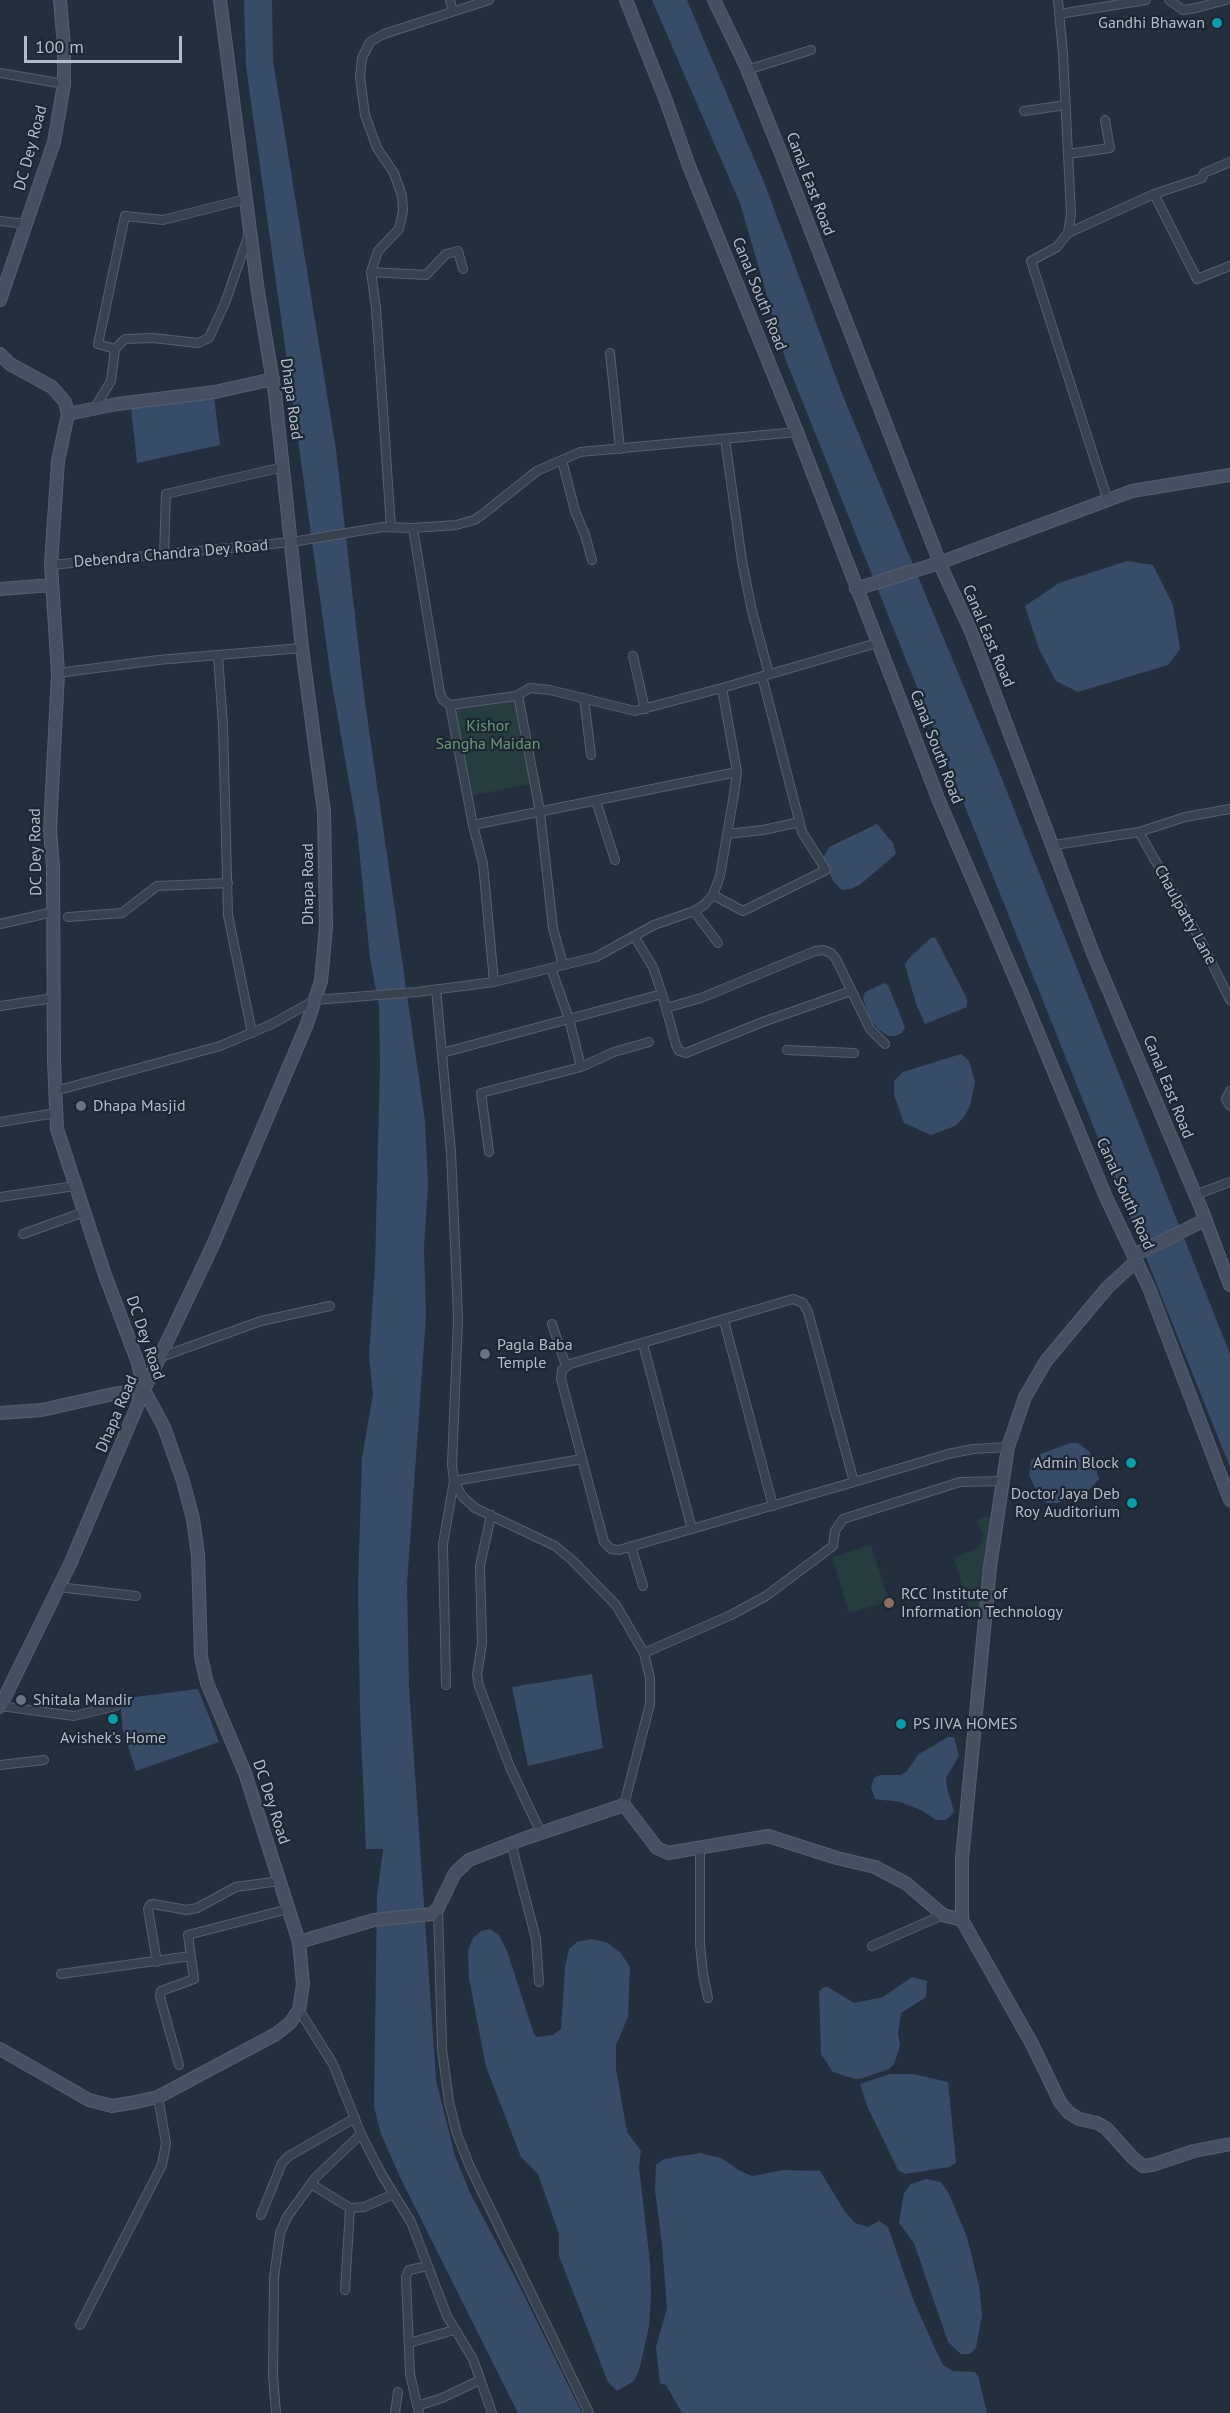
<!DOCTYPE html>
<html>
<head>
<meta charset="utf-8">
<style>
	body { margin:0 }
	#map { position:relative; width:1230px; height:2413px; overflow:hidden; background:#242f3e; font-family:"PT Sans",sans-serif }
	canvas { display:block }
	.scale { position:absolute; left:24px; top:36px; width:158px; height:27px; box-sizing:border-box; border:3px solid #b4bcc9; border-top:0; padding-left:8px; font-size:18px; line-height:21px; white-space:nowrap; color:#b4bcc9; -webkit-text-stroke:4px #1d2633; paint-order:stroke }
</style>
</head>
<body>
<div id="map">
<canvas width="1230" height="2413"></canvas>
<div class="scale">100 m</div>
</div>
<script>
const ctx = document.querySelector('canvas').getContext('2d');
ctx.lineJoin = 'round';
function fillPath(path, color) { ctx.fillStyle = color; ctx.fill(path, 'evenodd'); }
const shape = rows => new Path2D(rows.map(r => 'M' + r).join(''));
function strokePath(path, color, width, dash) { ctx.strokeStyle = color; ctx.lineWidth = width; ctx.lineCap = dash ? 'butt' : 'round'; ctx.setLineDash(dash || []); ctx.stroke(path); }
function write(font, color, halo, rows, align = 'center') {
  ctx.font = font + ' "PT Sans",sans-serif'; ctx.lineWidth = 4.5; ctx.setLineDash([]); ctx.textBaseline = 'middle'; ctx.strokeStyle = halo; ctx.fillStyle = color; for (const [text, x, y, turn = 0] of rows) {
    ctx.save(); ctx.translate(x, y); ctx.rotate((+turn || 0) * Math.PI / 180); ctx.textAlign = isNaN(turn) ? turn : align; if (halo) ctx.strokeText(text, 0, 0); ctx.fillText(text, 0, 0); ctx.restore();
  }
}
fillPath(shape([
	[516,698,521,738,531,784,469,796,450,706],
	[983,1517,989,1517,993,1522,980,1611,974,1613,969,1608,954,1557,979,1548,983,1534,977,1521],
	[871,1545,889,1601,849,1613,832,1557]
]), '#263c3f');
fillPath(shape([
	[244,0,272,0,273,61,336,450,364,695,425,1121,428,1186,424,1247,426,1316,407,1584,409,1687,436,2080,455,2156,470,2193,519,2285,582,2413,518,2413,400,2177,381,2134,374,2107,377,1896,383,1849,366,1849,360,1710,358,1588,362,1458,373,1394,369,1356,375,1267,380,1065,379,1006,370,958,357,828,331,678,246,66],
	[652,0,687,0,766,187,843,396,998,769,1230,1354,1230,1467,785,358,740,203],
	[214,397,220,445,137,463,131,407],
	[1127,561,1153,565,1173,605,1180,649,1168,665,1078,692,1056,681,1039,649,1025,606,1059,583],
	[877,824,893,843,896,854,861,884,851,889,842,890,833,881,823,858,829,847],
	[935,937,962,989,967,1000,967,1007,925,1024,916,1004,905,965,909,958,931,938],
	[885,983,888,985,905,1027,902,1033,895,1036,888,1036,878,1029,869,1017,863,998,865,992],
	[961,1054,969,1061,975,1082,970,1106,964,1117,955,1126,931,1135,904,1123,894,1095,894,1081,903,1072],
	[1070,1443,1078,1443,1090,1452,1099,1479,1087,1492,1058,1503,1047,1503,1041,1500,1029,1475,1031,1461,1038,1455],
	[592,1674,603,1748,528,1766,512,1687],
	[198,1689,219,1742,136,1771,123,1731,120,1699],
	[948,1737,954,1737,959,1756,946,1778,947,1788,954,1811,950,1817,945,1820,936,1820,923,1811,900,1802,875,1799,871,1787,874,1778,880,1775,900,1775,906,1772,919,1754],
	[490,1929,499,1935,507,1951,534,2034,537,2037,553,2035,561,2029,565,1967,569,1949,577,1942,591,1939,606,1942,620,1952,630,1967,628,2017,616,2045,616,2069,627,2132,641,2151,639,2167,650,2263,651,2296,649,2326,640,2367,634,2381,617,2391,608,2382,559,2256,559,2234,538,2174,521,2157,486,2067,469,1978,468,1951,473,1938,481,1931],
	[912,1977,927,1981,926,1997,901,2013,898,2034,900,2045,894,2064,889,2069,863,2078,855,2079,833,2072,821,2054,819,1991,826,1986,854,2003,883,1997],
	[890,2074,913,2074,948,2082,956,2163,949,2167,905,2174,898,2170,867,2106,860,2084],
	[700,2153,721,2158,740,2171,752,2176,784,2170,820,2171,844,2210,855,2223,868,2227,879,2221,888,2227,913,2299,936,2351,943,2365,953,2371,975,2372,978,2376,987,2413,682,2413,666,2385,660,2383,656,2347,667,2308,662,2244,655,2190,656,2165,664,2159],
	[926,2179,941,2182,949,2194,967,2237,979,2286,982,2315,976,2348,970,2354,961,2354,948,2342,914,2243,899,2223,904,2193,911,2184]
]), '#394c67');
const street = shape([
	[450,0,453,11],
	[1058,0,1063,54,1071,214,1068,233,1057,247,1031,261,1108,501],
	[1169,0,1183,10,1196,8,1226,0],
	[1059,14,1146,0],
	[747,70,811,50],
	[0,73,64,84],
	[1024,111,1066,105],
	[1068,154,1110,148,1105,120],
	[1154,194,1197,279,1230,266],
	[0,221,26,224],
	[1068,233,1154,194,1202,178,1204,173,1230,162],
	[371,272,426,275,446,254,458,251,463,269],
	[115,349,98,344,125,216,163,220,246,199],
	[610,353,620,449],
	[94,409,111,381,115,349,125,339,153,338,198,343,209,338,225,303,249,234],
	[725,439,742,561,752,611,769,674],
	[562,460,575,511,585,535,592,560],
	[391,527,376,308,371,272,378,251,399,229,403,211,402,196,394,173,377,148,365,115,360,77,362,58,370,42,384,34,489,0],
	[413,528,440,693,443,700,450,705,516,696,530,688,550,690,635,711,722,688],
	[164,554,166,494,283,467],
	[51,565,292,542,383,527,413,528,456,525,474,520,483,514,537,471,580,452,797,432],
	[218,656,223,725,228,915,252,1033],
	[633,656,645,709],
	[58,673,158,660,302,648],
	[518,695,540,812,553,928,563,965],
	[584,698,591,755],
	[450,705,473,825,483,864,494,982],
	[596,801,615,860],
	[473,825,737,772],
	[1139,832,1201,941,1230,1000],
	[727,834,763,830,800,822],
	[1054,845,1139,832,1185,817,1230,809],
	[713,895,743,911,826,870,802,832,762,676],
	[694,911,718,943],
	[68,917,122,913,157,886,228,883],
	[0,924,53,912],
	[634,936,653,967,662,994],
	[551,968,569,1019,581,1067],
	[436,989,451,1152,456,1266,458,1320,452,1465,454,1481,462,1496,475,1508,555,1546,572,1560,616,1605,644,1653,650,1678,650,1704,624,1805],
	[0,1006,54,998],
	[666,1008,676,1045,679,1051,686,1053,760,1023,851,991],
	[787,1050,854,1053],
	[442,1053,662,994,666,1008,701,998,815,951,823,950,831,953,836,959,870,1029,885,1044],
	[55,1091,220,1046,272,1024,315,1000,417,992,494,982,596,957,654,925,694,911,704,905,713,895,720,876,734,794,737,772,722,688,877,643],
	[1230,1091,1226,1099,1230,1106],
	[0,1122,56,1113],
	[489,1152,481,1093,581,1067,614,1052,649,1042],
	[1195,1195,1230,1182],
	[0,1197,75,1186],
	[23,1234,84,1212],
	[724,1321,773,1506],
	[552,1324,566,1366],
	[643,1344,692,1529],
	[161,1357,261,1321,330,1306],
	[854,1482,808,1312,803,1303,793,1299,570,1364,562,1370,561,1379,604,1542,611,1549,619,1550,854,1482,948,1454,973,1449,1008,1447],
	[491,1515,480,1566,482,1643,477,1675,479,1686,510,1767,541,1833],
	[631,1546,643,1586],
	[58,1587,136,1596],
	[644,1653,731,1615,766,1596,833,1546,835,1531,843,1519,960,1482,1004,1481],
	[446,1685,443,1544,454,1481,582,1459],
	[0,1706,74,1716,116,1706],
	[0,1765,44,1760],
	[511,1843,536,1939,539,1982],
	[700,1849,700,1944,703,1974,708,1998],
	[438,1908,442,2049,449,2102,457,2134,470,2167,589,2413],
	[872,1946,943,1915],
	[157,1962,148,1909,150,1905,153,1904,187,1910,197,1908,236,1887,279,1881],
	[61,1974,191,1956],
	[299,2010,333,2064,361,2134,382,2175,411,2222,447,2316,473,2359,492,2413],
	[179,2065,160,1997,161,1991,194,1979,188,1935,288,1909],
	[311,2184,350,2208,364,2207,394,2194],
	[261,2215,282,2163,289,2156,355,2118],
	[345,2290,350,2208],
	[80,2325,162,2165,166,2143,158,2097],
	[409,2343,454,2330],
	[417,2406,442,2398,480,2380],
	[276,2413,273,2376,274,2278,280,2233,287,2217,316,2177,361,2134],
	[395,2413,398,2392],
	[419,2413,410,2374,406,2277,409,2270,428,2266]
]);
const secondary = shape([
	[626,0,665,98,689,166,797,432,939,801,1022,994,1105,1195,1149,1288,1230,1500],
	[714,0,745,64,780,151,943,571,971,631,1093,953,1201,1208,1230,1285],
	[0,300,54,142,64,84,64,46,60,0],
	[0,354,10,364,52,387,65,402,68,414,58,461,51,565,58,673,50,830,53,867,54,1062,57,1129,105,1275,138,1363,144,1390,164,1427,183,1481,193,1519,198,1555,201,1657,207,1683,245,1773,299,1942,303,1984,299,2010,290,2023,276,2034,158,2097,136,2102,112,2106,89,2100,0,2049],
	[68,414,117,404,215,392,273,379],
	[0,589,52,585],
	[856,589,939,563,1132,491,1230,475],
	[1134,1255,1205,1220],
	[1136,1261,1107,1288,1046,1361,1025,1397,1008,1447,990,1567,962,1859,962,1920,1032,2044,1060,2102,1068,2112,1079,2119,1097,2123,1106,2128,1133,2158,1143,2166,1152,2165,1194,2151,1230,2144],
	[0,1413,42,1410,113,1394,144,1390],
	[0,1707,71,1562,144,1390,213,1245,307,1024,321,981,326,927,324,812,302,648,275,394,258,292,220,0],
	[299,1942,374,1920,432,1914,438,1908,455,1873,469,1860,523,1839,624,1805,657,1848,668,1853,768,1836,837,1858,875,1867,907,1884,943,1915,962,1920]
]);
strokePath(street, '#565f6c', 10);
strokePath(secondary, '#565f6c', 14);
strokePath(street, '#38414e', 8);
strokePath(secondary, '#465061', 12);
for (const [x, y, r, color] of [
	[1217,23,6,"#0f9aa8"],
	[81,1106,6,"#6b7280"],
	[485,1354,6,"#6b7280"],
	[1131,1463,6,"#0f9aa8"],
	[1132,1503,6,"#0f9aa8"],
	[889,1603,6,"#8d6e63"],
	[21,1700,6,"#6b7280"],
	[113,1719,6,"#0f9aa8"],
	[901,1724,6,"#0f9aa8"]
]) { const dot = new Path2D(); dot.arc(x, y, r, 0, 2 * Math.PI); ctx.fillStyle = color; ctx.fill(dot); strokePath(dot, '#1d2633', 2); }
write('16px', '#b4bcc9', '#1d2633', [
	["Gandhi Bhawan",1205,23,"right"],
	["Dhapa Masjid",93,1106],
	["Pagla Baba",497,1345],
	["Temple",497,1363],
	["Admin Block",1119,1463,"right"],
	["Doctor Jaya Deb",1120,1494,"right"],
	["Roy Auditorium",1120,1512,"right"],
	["RCC Institute of",901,1594],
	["Information Technology",901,1612],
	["Shitala Mandir",33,1700],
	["PS JIVA HOMES",913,1724],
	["Avishek's Home",113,1738,"center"]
], 'left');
write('16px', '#b4bcc9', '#1d2633', [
	["DC Dey Road",31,148,-75],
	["Canal East Road",810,184,69],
	["Canal South Road",759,294,68],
	["Dhapa Road",291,399,82],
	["Debendra Chandra Dey Road",171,554,-5],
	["Canal East Road",988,636,67],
	["Canal South Road",936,747,69],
	["DC Dey Road",36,852,-91],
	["Dhapa Road",308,884,-90],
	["Chaulpatty Lane",1185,915,61],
	["Canal East Road",1168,1087,68],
	["Canal South Road",1125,1194,66],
	["DC Dey Road",145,1338,71],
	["Dhapa Road",117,1414,-67],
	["DC Dey Road",271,1802,72]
]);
write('16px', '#6b9a76', '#1d2633', [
	["Kishor",488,726],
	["Sangha Maidan",488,744]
]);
</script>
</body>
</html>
